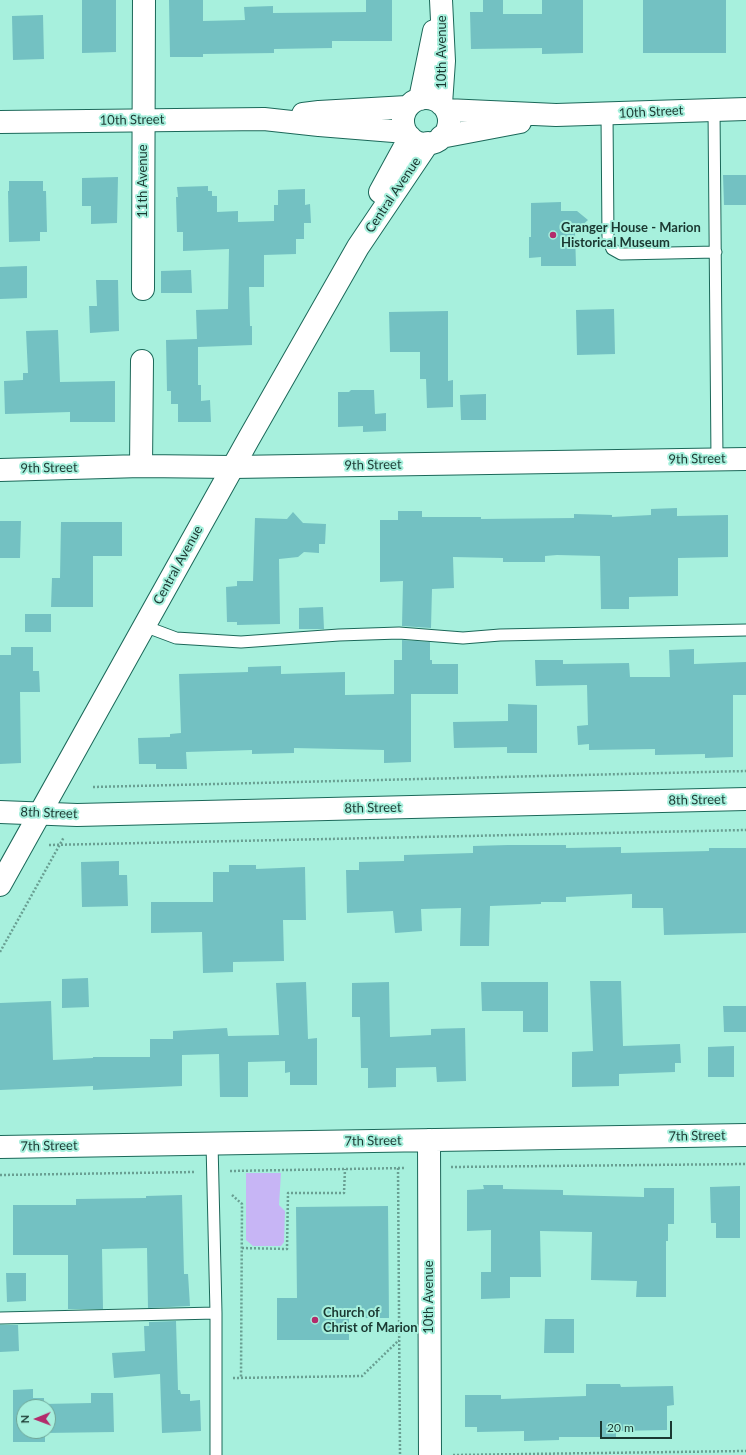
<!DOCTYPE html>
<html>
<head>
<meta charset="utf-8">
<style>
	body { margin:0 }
	#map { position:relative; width:746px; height:1455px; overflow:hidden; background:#a7f0dd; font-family:Lato,sans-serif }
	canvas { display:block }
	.north { position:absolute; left:16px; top:1399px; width:40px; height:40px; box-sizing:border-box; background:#a7f0dd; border:1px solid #6fa698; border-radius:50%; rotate:269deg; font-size:11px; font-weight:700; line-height:16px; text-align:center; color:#1a3831 }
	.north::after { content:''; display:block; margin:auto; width:14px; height:18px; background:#b32b6b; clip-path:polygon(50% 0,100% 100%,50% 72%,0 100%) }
	.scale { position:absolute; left:600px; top:1421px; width:72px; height:18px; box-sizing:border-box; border:2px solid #1a3831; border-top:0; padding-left:5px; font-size:12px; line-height:14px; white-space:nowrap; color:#1a3831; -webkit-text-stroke:3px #a7f0dd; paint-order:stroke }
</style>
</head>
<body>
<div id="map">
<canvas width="746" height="1455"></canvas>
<div class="north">N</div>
<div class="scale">20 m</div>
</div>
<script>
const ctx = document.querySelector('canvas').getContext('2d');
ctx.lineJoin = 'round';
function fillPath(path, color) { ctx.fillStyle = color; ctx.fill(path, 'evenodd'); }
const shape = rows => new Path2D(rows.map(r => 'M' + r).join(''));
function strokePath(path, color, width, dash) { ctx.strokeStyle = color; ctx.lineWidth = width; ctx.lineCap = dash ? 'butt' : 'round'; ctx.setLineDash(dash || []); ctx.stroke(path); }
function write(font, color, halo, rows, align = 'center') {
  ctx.font = font + ' Lato,sans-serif'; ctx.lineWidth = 4; ctx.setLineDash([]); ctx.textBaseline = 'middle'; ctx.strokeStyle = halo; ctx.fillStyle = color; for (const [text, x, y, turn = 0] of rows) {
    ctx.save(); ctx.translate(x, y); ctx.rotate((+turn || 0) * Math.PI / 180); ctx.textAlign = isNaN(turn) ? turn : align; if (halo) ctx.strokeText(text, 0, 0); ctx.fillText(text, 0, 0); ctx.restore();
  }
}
fillPath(shape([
	[246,1173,281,1173,279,1205,285,1211,284,1242,281,1246,253,1246,246,1240]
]), '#c7b5f5');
fillPath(shape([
	[82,0,116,0,116,52,82,53],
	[169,0,203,0,203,21,245,20,244,7,273,6,273,13,366,12,366,0,392,0,392,41,332,41,332,48,274,49,274,53,203,54,203,57,170,57],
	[483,0,503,0,503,14,542,14,542,0,583,0,583,53,542,54,542,48,471,49,470,12,483,12],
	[643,0,726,0,726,53,643,53],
	[43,15,44,59,13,60,12,16],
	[723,175,746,175,746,205,724,205],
	[118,177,117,223,91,224,91,206,82,206,82,178],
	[9,181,43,181,43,191,46,191,47,232,40,232,40,241,9,242,8,191,9,191],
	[208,186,208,191,212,191,212,196,217,196,217,212,238,211,238,222,274,221,274,205,278,205,278,190,305,189,305,205,310,204,311,223,304,223,304,239,296,239,296,254,264,255,264,287,249,287,250,326,252,326,252,345,198,347,198,385,201,385,201,401,210,400,211,422,178,422,178,404,171,404,171,391,167,391,166,340,197,339,196,310,228,309,229,249,183,251,183,232,177,232,176,197,178,197,177,187],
	[561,202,561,211,577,211,588,220,580,227,581,232,575,232,576,266,541,266,541,257,529,258,529,237,531,237,531,203],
	[27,266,27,298,0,299,0,267],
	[191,270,192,293,161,293,161,271],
	[96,280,118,280,119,331,90,333,89,306,97,306],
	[614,309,615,354,577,355,576,310],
	[448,311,448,381,453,380,453,407,427,408,426,379,420,379,420,352,390,352,389,312],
	[58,330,60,382,115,381,115,422,70,422,70,412,5,414,4,381,23,380,23,373,28,373,26,331],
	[351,390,374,390,375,414,386,413,386,431,363,432,363,426,338,427,338,392,349,392],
	[486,394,486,420,461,420,460,395],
	[677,508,677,516,728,515,728,557,678,558,678,596,629,597,629,609,601,609,600,556,557,555,545,556,545,562,503,562,503,558,453,557,454,588,432,589,431,628,402,626,403,581,380,582,380,520,398,520,398,511,422,511,422,517,481,517,481,519,574,518,574,514,612,515,612,517,651,515,651,509],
	[293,512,303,523,326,524,325,544,319,544,319,553,304,552,298,557,279,559,280,624,237,625,237,622,227,622,226,587,237,586,237,581,253,581,255,518,287,519],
	[0,521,21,521,20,558,0,558],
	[61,522,122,522,122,556,93,556,93,607,51,607,52,578,60,578],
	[323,607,324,629,299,629,299,608],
	[25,614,51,614,51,632,25,632],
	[402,640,430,642,430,660,432,660,432,664,458,664,458,694,411,694,411,762,384,763,384,750,294,748,294,753,252,754,252,750,186,752,187,769,156,769,156,764,139,764,138,738,170,737,170,734,181,733,179,674,248,672,248,667,281,666,281,674,345,672,345,695,394,694,394,660,402,660],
	[11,647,33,647,33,671,39,671,40,692,20,692,21,763,0,764,0,655,11,655],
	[694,649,694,664,746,662,746,695,733,695,733,757,705,758,705,754,655,755,655,749,589,750,589,744,578,745,577,726,588,725,587,685,536,686,535,660,563,660,563,664,629,663,630,677,670,677,669,650],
	[508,704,537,705,537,753,507,753,507,747,454,748,453,722,508,721],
	[508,845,566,845,566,848,621,847,621,853,709,851,709,848,746,848,746,933,664,935,663,908,632,908,632,894,566,897,566,902,541,902,541,904,490,906,489,946,460,946,461,908,421,909,422,931,395,933,393,911,347,913,346,870,359,870,359,862,404,861,404,855,473,853,473,846],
	[119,861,119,875,127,875,128,906,82,907,81,862],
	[229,865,256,865,256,869,305,867,306,920,283,920,284,961,233,962,233,972,203,973,202,932,151,933,151,902,213,902,213,872,229,872],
	[88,978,89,1007,62,1008,62,979],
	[590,981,621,981,623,1046,680,1044,681,1063,675,1063,675,1072,619,1074,619,1086,572,1087,572,1052,593,1051],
	[306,982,308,1039,317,1038,317,1085,290,1085,290,1072,285,1073,285,1061,248,1062,248,1097,220,1097,219,1054,182,1055,182,1086,93,1090,93,1086,0,1090,0,1003,51,1001,53,1060,93,1058,93,1057,150,1057,150,1039,173,1039,173,1031,227,1028,228,1036,279,1035,276,983],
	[389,982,390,1037,431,1035,431,1029,465,1028,466,1081,437,1082,436,1067,396,1068,396,1087,368,1088,368,1068,361,1068,360,1017,352,1017,352,983],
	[481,982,548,982,548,1032,523,1032,523,1011,482,1011],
	[723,1006,746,1006,746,1032,724,1032],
	[734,1046,734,1077,708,1077,708,1047],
	[483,1185,503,1185,503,1189,563,1190,563,1195,644,1197,644,1188,674,1188,674,1224,668,1224,668,1241,666,1241,666,1297,636,1297,637,1281,591,1280,592,1232,540,1231,541,1277,510,1277,510,1298,481,1299,481,1272,491,1272,491,1230,467,1231,467,1190,484,1189],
	[740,1186,740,1238,716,1238,716,1223,711,1223,710,1187],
	[182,1195,184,1274,188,1274,190,1306,148,1308,147,1248,102,1249,103,1309,68,1309,68,1255,13,1255,13,1205,76,1205,76,1199,146,1198,146,1196],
	[388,1206,389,1318,349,1318,349,1340,277,1340,277,1298,297,1298,296,1207],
	[6,1273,26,1273,26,1301,7,1302],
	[545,1319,574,1319,574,1353,544,1353],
	[176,1321,178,1390,180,1390,181,1394,190,1394,190,1401,200,1400,201,1431,162,1433,160,1374,114,1378,112,1353,145,1351,144,1326,149,1326,149,1322],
	[0,1325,18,1325,19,1351,0,1352],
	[586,1384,620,1384,621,1387,673,1386,674,1405,667,1406,667,1430,616,1431,616,1437,559,1437,559,1440,524,1441,524,1431,477,1432,477,1427,465,1427,465,1395,501,1395,501,1399,586,1396],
	[33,1389,33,1398,44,1398,44,1404,91,1403,91,1393,113,1393,114,1432,45,1433,45,1442,13,1442,13,1390],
	[24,1407,48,1407,48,1431,24,1431]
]), '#73c1c2');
const lane = shape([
	[714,109,717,459],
	[607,114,608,239,612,249,621,254,716,252],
	[144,626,176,638,241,642,339,635,399,633,463,638,500,635,746,630],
	[212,1143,216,1313,216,1455],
	[0,1318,216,1313]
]);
const street = shape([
	[143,289,144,0],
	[141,466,142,361],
	[0,470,141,466,233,467,746,459],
	[0,812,77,815,746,799],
	[429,1140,430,1455],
	[0,1147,746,1135]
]);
const secondary = shape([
	'403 121a23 23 0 1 1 46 0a23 23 0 1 1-46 0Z',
	[420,99,434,31],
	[441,104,444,61,441,0],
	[446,110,556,115,746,109],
	[303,114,319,112,407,107],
	[0,122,264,119,319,125,406,132],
	[441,137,520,122],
	[380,192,410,137],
	[0,885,248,440,358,247,428,143]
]);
strokePath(lane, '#1b6859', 13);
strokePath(street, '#1b6859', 24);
strokePath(secondary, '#1b6859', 24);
strokePath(shape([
	[93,787,746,771],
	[49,845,746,830],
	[0,952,64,837],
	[451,1167,746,1164],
	[398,1168,400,1455],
	[230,1171,405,1168],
	[0,1175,195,1172],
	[232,1195,242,1204,241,1378],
	[242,1248,287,1249,288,1193,344,1193,345,1169],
	[233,1378,362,1376,399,1340],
	[453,1455,746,1451]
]), '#699f92', 2.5, [2, 2]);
strokePath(lane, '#fff', 11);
strokePath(street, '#fff', 22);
strokePath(secondary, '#fff', 22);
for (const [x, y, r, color] of [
	[553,235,4,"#b32b6b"],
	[315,1320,4,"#b32b6b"]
]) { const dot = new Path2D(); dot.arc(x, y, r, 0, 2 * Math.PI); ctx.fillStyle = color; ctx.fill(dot); strokePath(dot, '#a7f0dd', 1.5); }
write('13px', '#1a3831', '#a7f0dd', [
	["10th Avenue",442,52,-90],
	["10th Street",651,112,-3],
	["10th Street",132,120,-1],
	["11th Avenue",143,181,-90],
	["Central Avenue",393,195,-56],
	["9th Street",697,459,-1],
	["9th Street",373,465,-1],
	["9th Street",49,468,-1],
	["Central Avenue",178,565,-61],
	["8th Street",697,800,-1],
	["8th Street",373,808,-1],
	["8th Street",49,813,2],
	["7th Street",697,1136,-1],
	["7th Street",373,1141,-1],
	["7th Street",49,1146,-1],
	["10th Avenue",429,1297,-90]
]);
write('bold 13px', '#1a3831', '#a7f0dd', [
	["Granger House - Marion",561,228],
	["Historical Museum",561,243],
	["Church of",323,1313],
	["Christ of Marion",323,1328]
], 'left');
</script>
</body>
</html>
